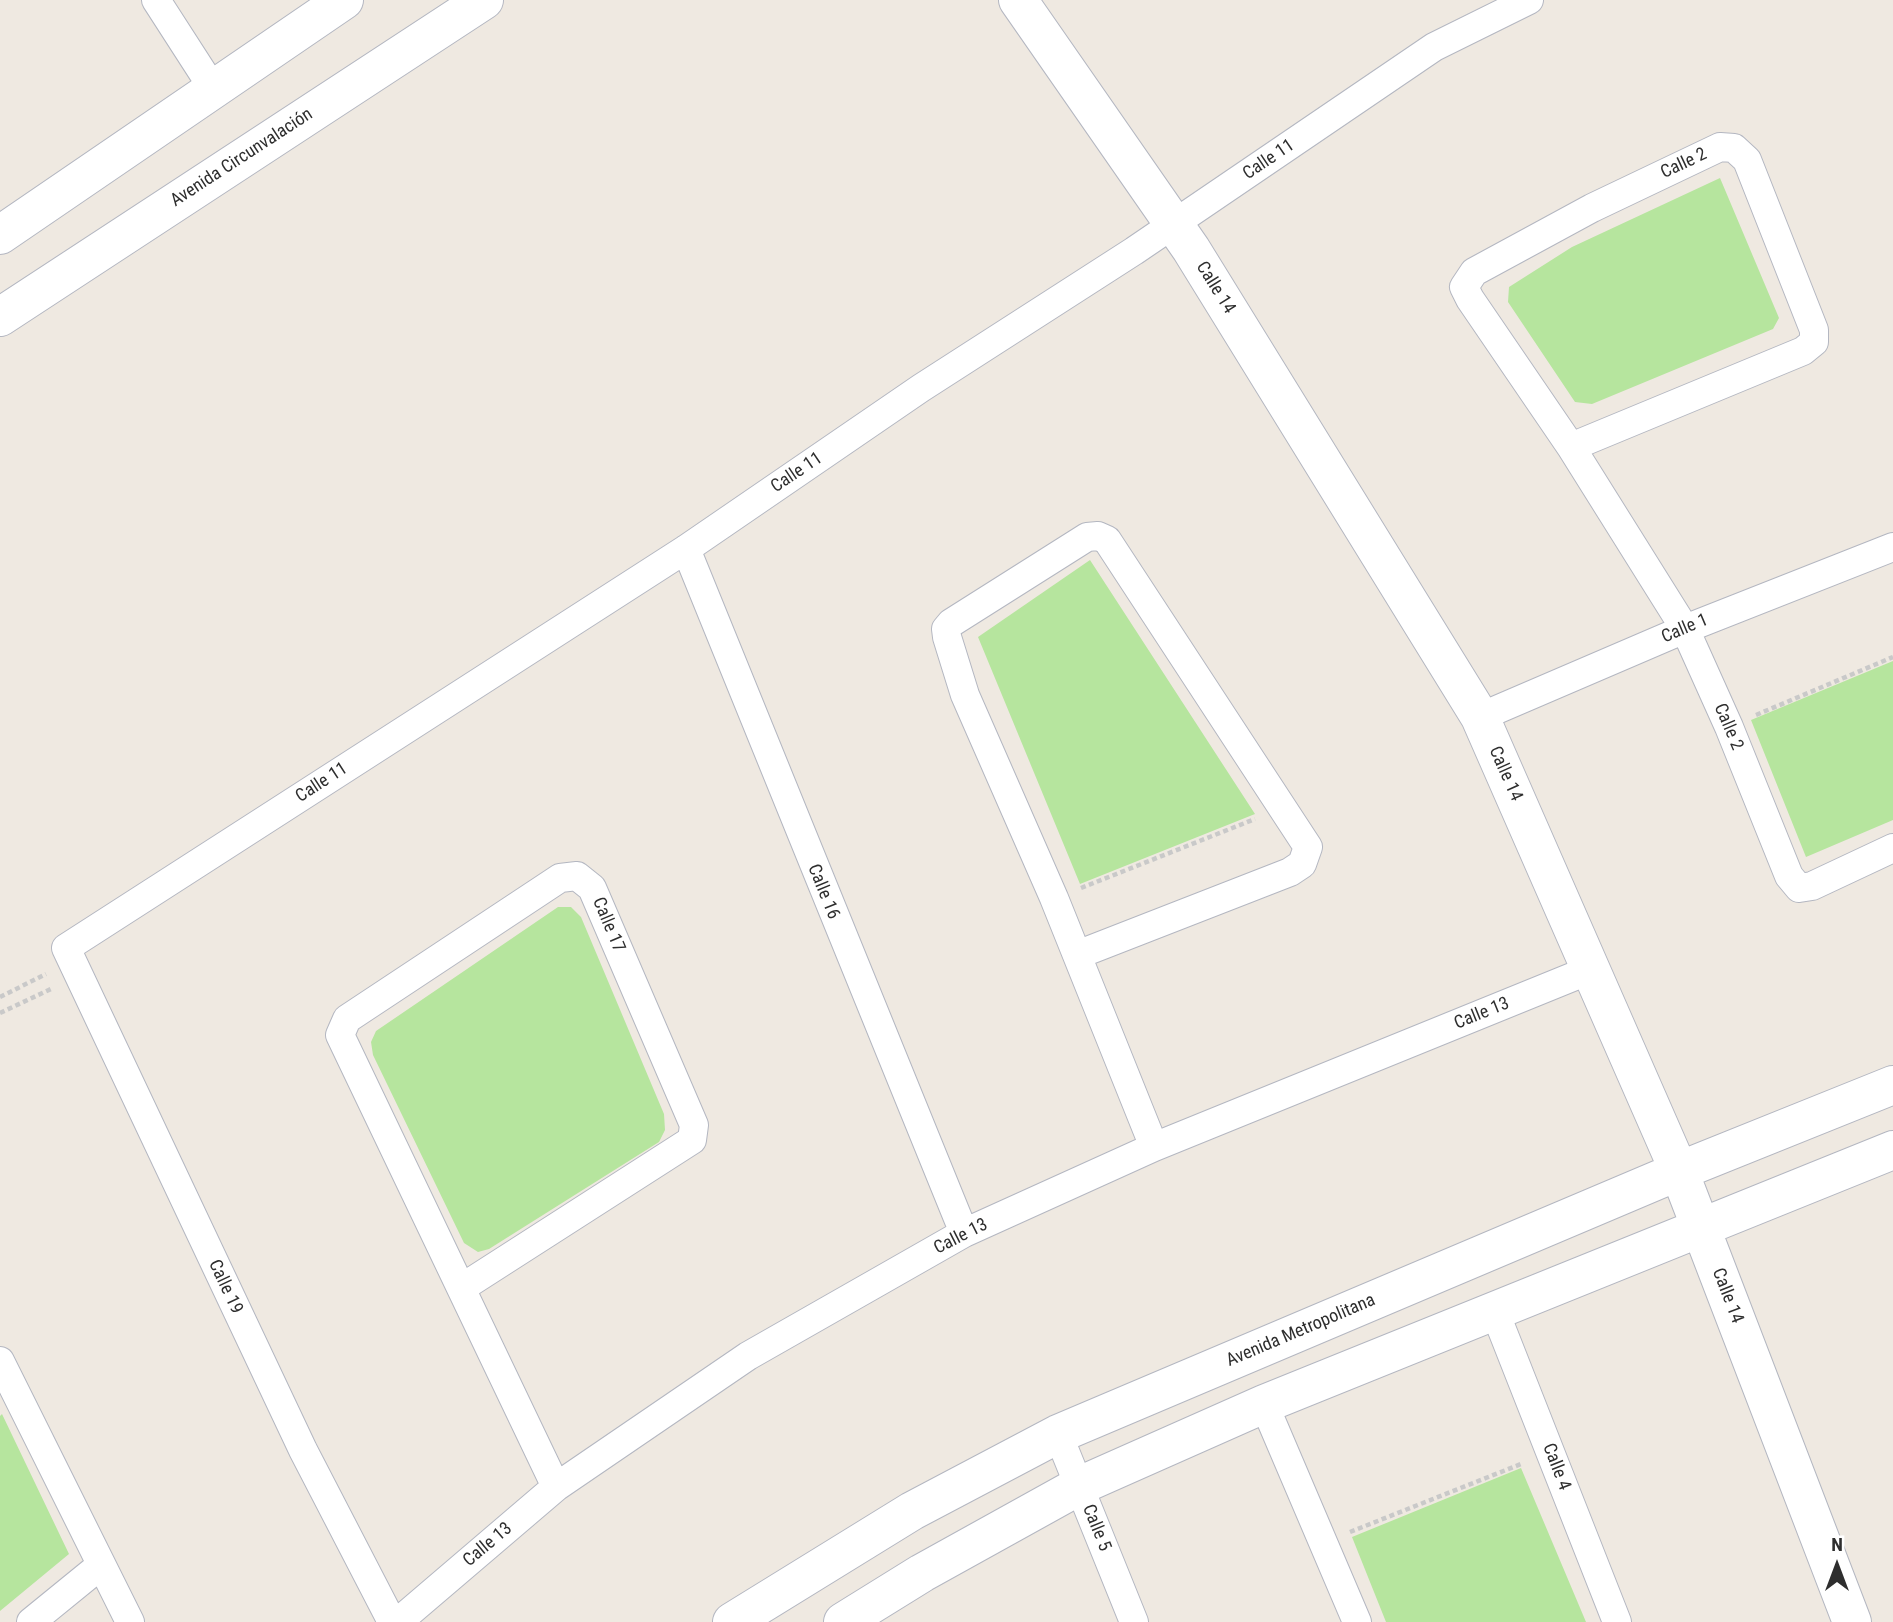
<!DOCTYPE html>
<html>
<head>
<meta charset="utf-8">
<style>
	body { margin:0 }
	#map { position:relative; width:1893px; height:1622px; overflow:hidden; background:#efe9e1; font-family:"Roboto Condensed",sans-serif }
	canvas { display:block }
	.north { position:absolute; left:1802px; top:1531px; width:70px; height:70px; -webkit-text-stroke:5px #fff; paint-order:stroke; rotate:0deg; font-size:19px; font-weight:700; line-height:28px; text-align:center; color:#2e2e2e }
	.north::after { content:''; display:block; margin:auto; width:24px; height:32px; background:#2e2e2e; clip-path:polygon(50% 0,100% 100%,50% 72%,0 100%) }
</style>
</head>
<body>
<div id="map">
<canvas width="1893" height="1622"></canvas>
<div class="north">N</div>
</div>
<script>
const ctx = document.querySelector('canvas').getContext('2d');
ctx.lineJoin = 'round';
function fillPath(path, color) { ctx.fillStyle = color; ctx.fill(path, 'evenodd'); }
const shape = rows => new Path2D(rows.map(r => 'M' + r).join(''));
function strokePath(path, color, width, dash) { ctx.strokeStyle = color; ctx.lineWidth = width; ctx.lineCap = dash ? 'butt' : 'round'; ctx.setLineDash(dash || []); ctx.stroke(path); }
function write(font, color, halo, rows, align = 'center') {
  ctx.font = font + ' "Roboto Condensed",sans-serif'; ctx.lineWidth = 5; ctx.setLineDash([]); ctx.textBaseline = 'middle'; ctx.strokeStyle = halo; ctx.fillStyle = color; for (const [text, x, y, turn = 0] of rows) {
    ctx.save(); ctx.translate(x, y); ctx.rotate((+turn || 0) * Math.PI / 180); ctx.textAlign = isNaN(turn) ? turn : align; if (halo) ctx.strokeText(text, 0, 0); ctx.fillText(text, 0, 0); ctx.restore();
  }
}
fillPath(shape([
	[1720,178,1779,318,1773,329,1592,404,1575,402,1508,302,1509,287,1572,247],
	[1090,560,1255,814,1080,884,978,637],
	[1893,661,1893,820,1806,857,1751,720],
	[558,907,571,907,581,917,664,1114,665,1130,659,1142,489,1249,478,1252,464,1243,373,1055,371,1042,376,1031],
	[2,1414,69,1554,0,1611,0,1416],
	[1521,1468,1586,1622,1386,1622,1352,1537]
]), '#b6e59e');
const street = shape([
	[156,0,214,90],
	[1571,447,1803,351,1814,342,1814,330,1747,160,1734,148,1720,147,1592,208,1474,272,1464,287,1470,299,1571,447,1685,629,1729,727,1789,876,1799,888,1812,886,1893,848],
	[686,549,964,1233],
	[1480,717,1685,629,1893,547],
	[1077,955,1290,872,1302,864,1308,847,1107,540,1098,536,1087,537,951,623,946,629,947,637,965,695,1054,898,1154,1147],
	[463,1287,692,1140,694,1125,592,888,577,876,560,878,347,1019,340,1035,556,1487],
	[1495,1312,1617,1622],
	[0,1361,130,1622],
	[1264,1404,1357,1622],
	[1058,1434,1134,1622],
	[31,1622,101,1565],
	[392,1622,303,1450,66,948,686,549,921,388,1134,251,1434,47,1529,0],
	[398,1622,556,1487,748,1356,964,1233,1154,1147,1592,969]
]);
const secondary = shape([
	[1018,0,1191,249,1480,717,1679,1171,1852,1622],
	[0,235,344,0],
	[0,317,484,0],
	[732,1622,912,1511,1058,1434,1679,1171,1893,1085],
	[843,1622,922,1573,1079,1486,1264,1404,1893,1150]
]);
strokePath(street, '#b4b7c1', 30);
strokePath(secondary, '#b4b7c1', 40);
strokePath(shape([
	[1756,715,1893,657],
	[1081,888,1255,819],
	[0,997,46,974],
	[0,1013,53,988],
	[1350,1532,1521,1464]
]), '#c9c9c9', 4.5, [5, 3.5]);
strokePath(street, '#fff', 28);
strokePath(secondary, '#fff', 38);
write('18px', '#2e2e2e', '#fff', [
	["Avenida Circunvalación",242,158,-33],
	["Calle 11",1269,160,-34],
	["Calle 2",1684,164,-25],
	["Calle 14",1215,288,58],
	["Calle 11",797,473,-34],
	["Calle 1",1685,629,-23],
	["Calle 2",1728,727,67],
	["Calle 14",1505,774,66],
	["Calle 11",322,783,-33],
	["Calle 16",823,892,68],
	["Calle 17",608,925,67],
	["Calle 13",1482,1014,-22],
	["Calle 13",961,1237,-27],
	["Calle 19",225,1287,65],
	["Calle 14",1727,1296,69],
	["Avenida Metropolitana",1301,1331,-23],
	["Calle 4",1556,1467,69],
	["Calle 5",1096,1528,68],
	["Calle 13",488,1545,-40]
]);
</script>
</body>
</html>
